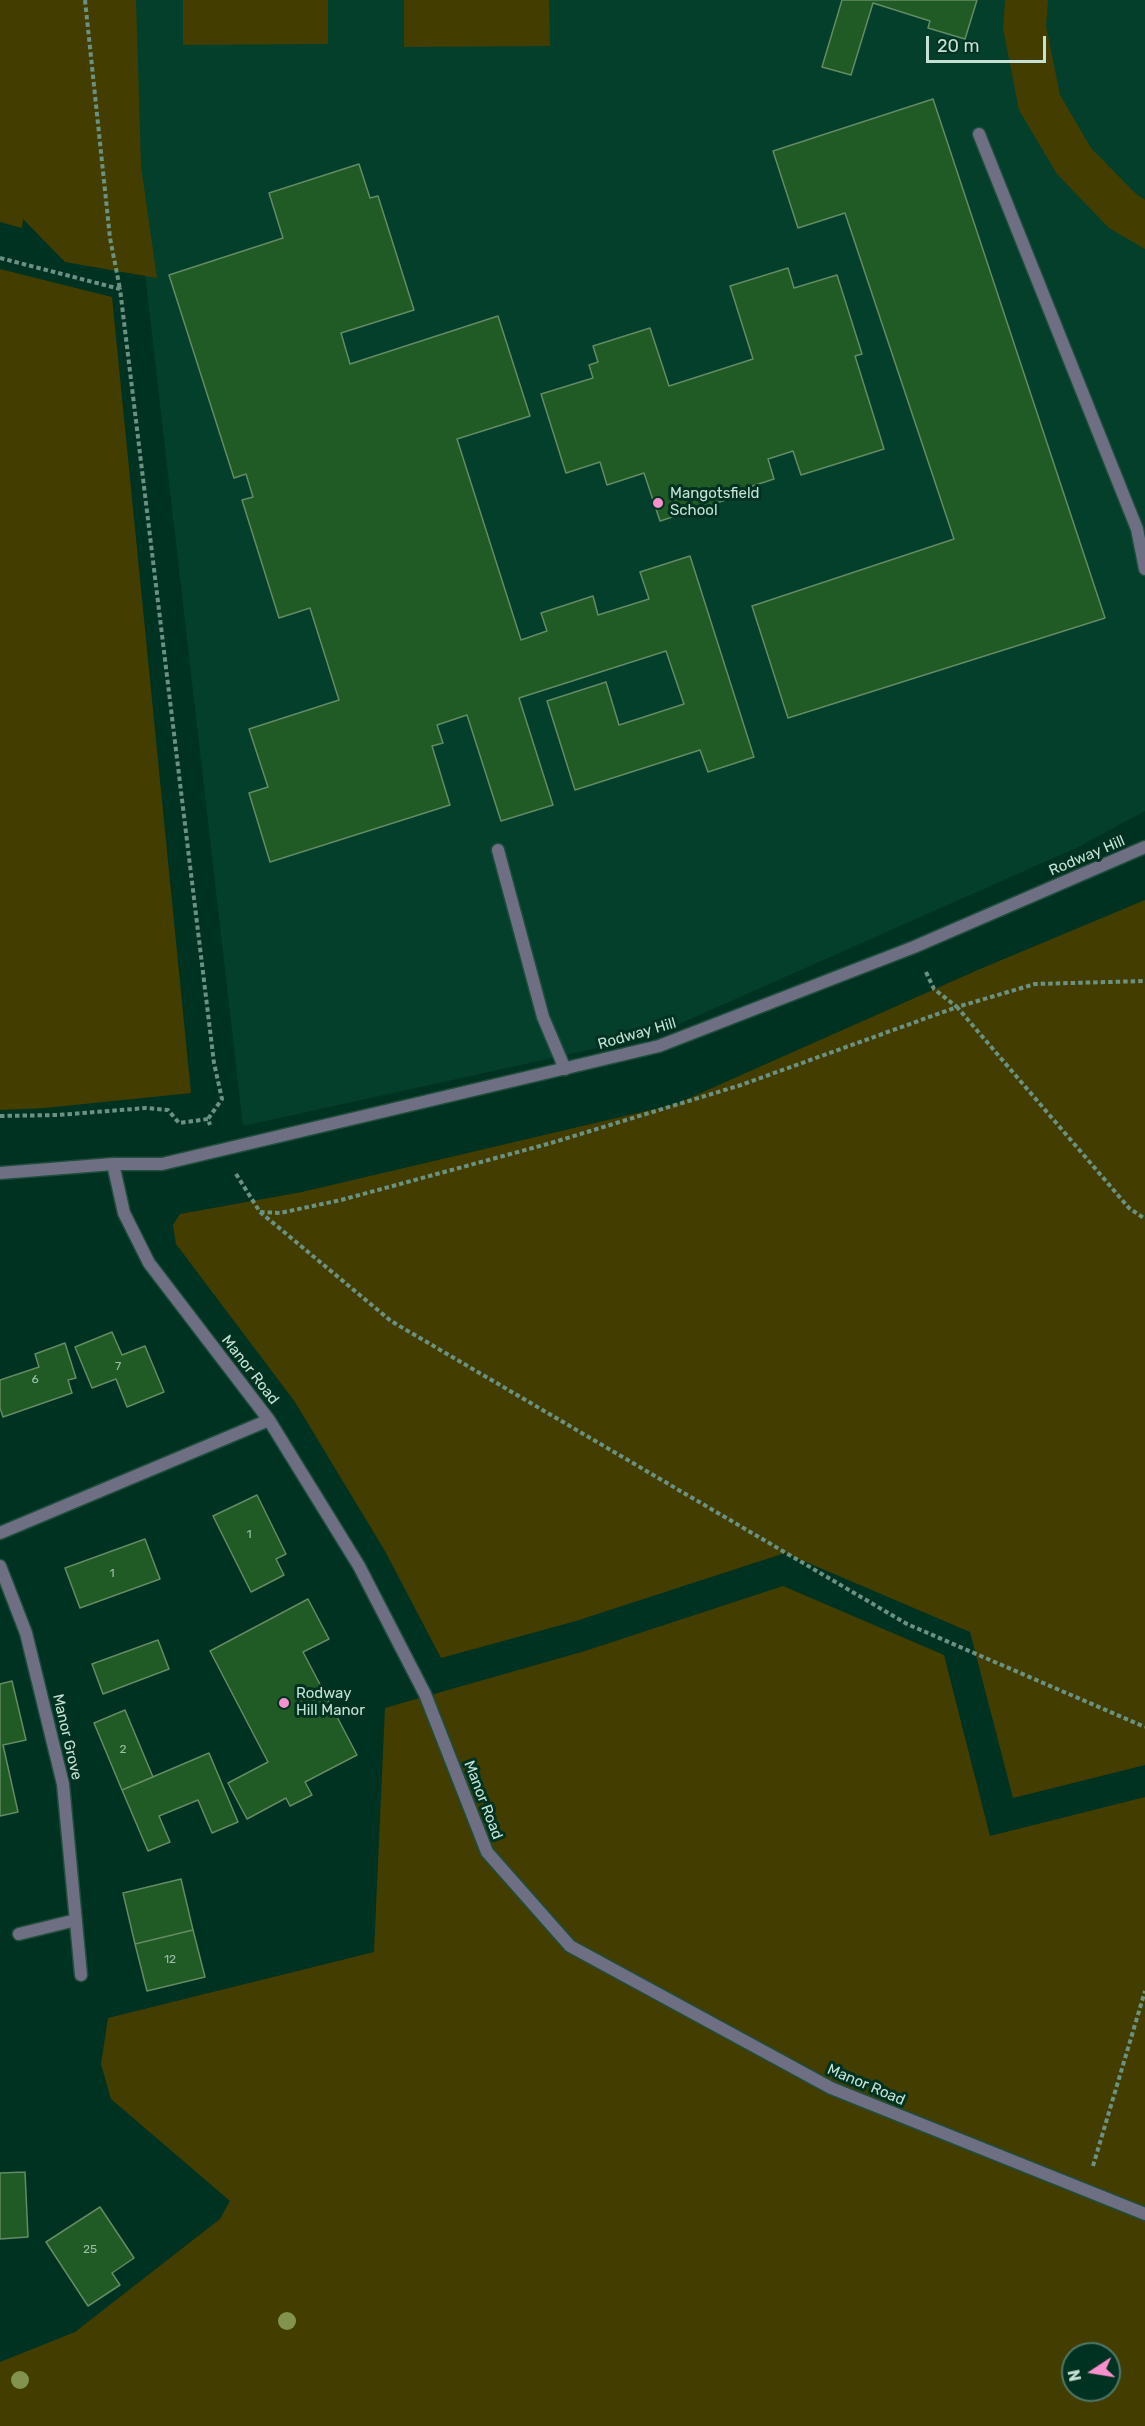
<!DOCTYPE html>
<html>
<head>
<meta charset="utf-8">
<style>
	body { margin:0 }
	#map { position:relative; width:1145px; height:2426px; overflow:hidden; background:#003221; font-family:Rubik,sans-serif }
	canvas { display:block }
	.north { position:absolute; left:1061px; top:2342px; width:60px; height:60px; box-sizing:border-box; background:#003221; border:2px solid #4e7868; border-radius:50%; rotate:258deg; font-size:16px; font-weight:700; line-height:24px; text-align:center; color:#c4e1d3 }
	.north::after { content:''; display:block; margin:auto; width:21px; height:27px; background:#f790cd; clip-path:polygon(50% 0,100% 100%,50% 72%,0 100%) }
	.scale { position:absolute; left:926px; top:36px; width:120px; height:27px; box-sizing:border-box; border:3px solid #c4e1d3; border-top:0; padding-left:8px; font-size:18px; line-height:21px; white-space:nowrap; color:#c4e1d3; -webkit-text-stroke:4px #003221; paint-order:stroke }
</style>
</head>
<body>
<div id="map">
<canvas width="1145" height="2426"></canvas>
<div class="north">N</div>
<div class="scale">20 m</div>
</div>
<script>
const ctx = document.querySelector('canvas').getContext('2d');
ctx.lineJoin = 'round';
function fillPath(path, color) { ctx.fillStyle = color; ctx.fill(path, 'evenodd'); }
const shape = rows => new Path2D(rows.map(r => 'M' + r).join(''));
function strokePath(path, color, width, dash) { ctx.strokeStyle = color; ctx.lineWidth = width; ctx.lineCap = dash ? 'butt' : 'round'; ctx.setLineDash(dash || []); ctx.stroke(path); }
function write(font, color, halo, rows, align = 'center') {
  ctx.font = font + ' Rubik,sans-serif'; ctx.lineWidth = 6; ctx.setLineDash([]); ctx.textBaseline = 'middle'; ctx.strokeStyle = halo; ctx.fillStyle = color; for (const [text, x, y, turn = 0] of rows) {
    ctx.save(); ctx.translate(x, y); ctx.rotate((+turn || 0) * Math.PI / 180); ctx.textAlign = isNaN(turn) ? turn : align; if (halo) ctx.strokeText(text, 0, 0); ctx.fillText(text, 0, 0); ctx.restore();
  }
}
fillPath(shape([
	[132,0,1145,0,1145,811,1076,848,652,1036,243,1126,136,195]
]), '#043f2c');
fillPath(shape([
	[0,0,136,0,141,166,157,278,65,262,23,219,22,228,0,222],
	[183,0,328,0,328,44,183,45],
	[404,0,549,0,550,46,404,47],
	[1005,0,1048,0,1046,26,1060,95,1091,148,1136,194,1145,200,1145,249,1109,228,1057,174,1019,110,1003,28],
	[0,269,112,297,191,1093,45,1108,0,1110],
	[1145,900,1145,1765,1013,1798,970,1632,785,1553,576,1621,441,1658,385,1551,295,1402,176,1244,173,1225,180,1214,302,1192,676,1104,980,969],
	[783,1586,944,1655,990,1836,1145,1797,1145,2426,0,2426,0,2362,75,2332,220,2219,230,2201,111,2099,101,2064,108,2018,374,1952,385,1708,585,1651],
	[1073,2354,1109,2354,1109,2390,1073,2390]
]), '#433e00');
const building = shape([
	[842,0,977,0,965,39,928,28,930,21,873,3,851,75,822,67,842,0],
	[933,99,1105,618,788,718,752,606,954,539,845,213,798,228,773,151,933,99],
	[359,164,370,198,378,196,414,310,341,333,350,364,498,316,530,416,457,439,521,640,547,631,541,613,593,596,598,615,649,599,640,572,690,556,754,757,708,772,700,750,575,790,547,701,606,682,619,725,684,704,666,651,519,698,553,805,501,821,467,715,437,725,443,743,432,746,450,805,270,862,249,793,268,787,249,729,339,700,310,608,279,618,242,500,253,497,246,474,234,478,169,275,283,238,269,193,359,164],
	[788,268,794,288,837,275,862,354,855,356,884,449,801,475,793,451,768,459,774,479,734,492,735,497,660,521,644,473,607,485,600,462,566,473,541,394,593,378,589,365,598,362,593,346,650,328,669,386,753,359,730,286,788,268],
	[112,1332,122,1355,145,1346,164,1392,127,1407,116,1379,92,1388,75,1347,112,1332],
	[65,1343,76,1378,68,1380,72,1393,3,1417,0,1408,0,1380,39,1367,35,1354,65,1343],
	[257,1495,286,1554,276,1559,284,1575,251,1592,213,1516,257,1495],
	[145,1539,160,1579,80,1608,65,1568,145,1539],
	[308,1599,329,1639,303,1652,357,1755,305,1782,312,1795,290,1806,286,1798,247,1819,228,1783,268,1762,210,1651,308,1599],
	[158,1640,169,1669,103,1694,92,1664,158,1640],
	[12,1681,26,1740,3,1745,18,1812,0,1816,0,1684,12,1681],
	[125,1710,153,1777,122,1790,94,1723,125,1710],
	[209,1753,238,1822,212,1833,198,1800,159,1816,170,1842,148,1851,122,1790,209,1753],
	[181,1879,193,1930,135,1944,123,1893,181,1879],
	[193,1930,205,1977,147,1991,135,1944,193,1930],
	[25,2172,28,2237,0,2239,0,2173,25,2172],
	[100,2207,134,2258,112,2273,120,2285,88,2306,46,2242,100,2207]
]);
fillPath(building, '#205a25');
strokePath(building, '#638b64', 1.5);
const service = shape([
	[979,134,1137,529,1145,569],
	[498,850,543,1017,565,1069]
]);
const minor = shape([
	[113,1164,124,1213,149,1263,269,1420,359,1566,425,1694,487,1852,570,1946,831,2088,1145,2214],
	[0,1533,269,1420],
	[0,1566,26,1633,63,1784,81,1975],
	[19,1934,76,1920]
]);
const tertiary = shape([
	[0,1173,113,1164,162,1164,659,1046,914,947,1145,847]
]);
strokePath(service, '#1f4e3d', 15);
strokePath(minor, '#1f4e3d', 15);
strokePath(tertiary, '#1f4e3d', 15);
strokePath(shape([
	[85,0,110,238,120,289],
	[0,258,120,289,214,1063,222,1099,208,1119],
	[926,972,934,989,957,1007,1035,984,1145,981],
	[0,1116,58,1115,146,1108,168,1110,179,1123,208,1119,210,1125],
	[236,1174,260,1212,280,1213,341,1200,551,1143,741,1085,957,1007,1129,1208,1145,1219],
	[260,1212,391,1321,907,1624,1145,1727],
	[1093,2166,1145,1991]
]), '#6b9182', 4, [4.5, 3]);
strokePath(service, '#6f6f84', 12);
strokePath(minor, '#6f6f84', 12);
strokePath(tertiary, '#6f6f84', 12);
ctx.fillStyle = '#81934e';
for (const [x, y] of [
	[287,2321],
	[20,2380]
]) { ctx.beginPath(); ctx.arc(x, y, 9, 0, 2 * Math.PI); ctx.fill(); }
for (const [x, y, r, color] of [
	[658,503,6,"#f790cd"],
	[284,1703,6,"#f790cd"]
]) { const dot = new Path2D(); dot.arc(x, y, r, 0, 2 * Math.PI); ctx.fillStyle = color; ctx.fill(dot); strokePath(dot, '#003221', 2); }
write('12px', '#9bbfa8', null, [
	["7",118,1367],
	["6",35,1380],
	["1",249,1535],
	["1",112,1574],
	["2",123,1750],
	["12",170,1960],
	["25",90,2250]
]);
write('15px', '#c4e1d3', '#003221', [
	["Mangotsfield",670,494],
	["School",670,511],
	["Rodway",296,1694],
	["Hill Manor",296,1711]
], 'left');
write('15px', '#c4e1d3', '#003221', [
	["Rodway Hill",1087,856,-23],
	["Rodway Hill",637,1034,-16],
	["Manor Road",250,1370,52],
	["Manor Grove",67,1737,77],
	["Manor Road",483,1800,69],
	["Manor Road",866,2085,23]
]);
</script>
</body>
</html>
